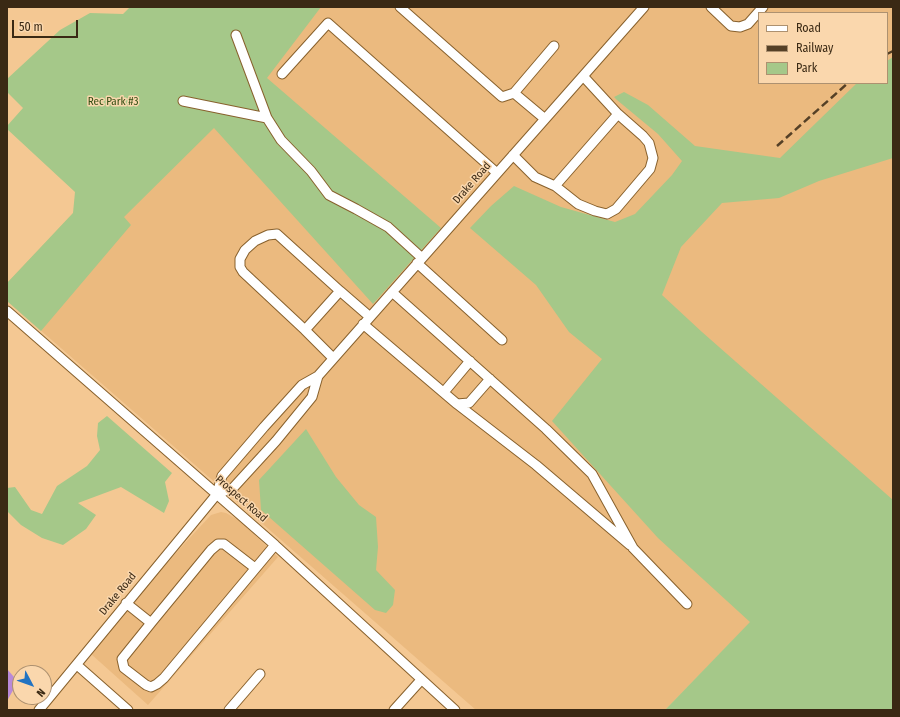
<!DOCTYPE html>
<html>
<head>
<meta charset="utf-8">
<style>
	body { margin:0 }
	#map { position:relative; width:900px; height:717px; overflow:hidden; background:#f4c893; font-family:"Fira Sans Condensed",sans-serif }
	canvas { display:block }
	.frame { position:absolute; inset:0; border:8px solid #3a2914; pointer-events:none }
	.legend { position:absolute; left:758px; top:12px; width:130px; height:72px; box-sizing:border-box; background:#fad7ad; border:1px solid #ad9170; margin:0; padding:5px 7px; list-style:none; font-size:12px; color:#3a2914 }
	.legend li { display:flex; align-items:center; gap:8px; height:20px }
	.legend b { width:20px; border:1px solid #ad9170 }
	.north { position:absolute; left:12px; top:665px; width:40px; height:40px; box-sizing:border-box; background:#fad7ad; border:1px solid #ad9170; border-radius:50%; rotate:131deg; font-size:11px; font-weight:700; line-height:16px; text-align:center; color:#3a2914 }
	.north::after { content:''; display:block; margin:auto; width:14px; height:18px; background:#2173c2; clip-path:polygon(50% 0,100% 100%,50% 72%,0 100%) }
	.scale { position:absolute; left:12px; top:20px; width:66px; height:18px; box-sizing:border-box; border:2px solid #3a2914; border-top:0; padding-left:5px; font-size:12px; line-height:14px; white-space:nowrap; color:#3a2914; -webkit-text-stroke:3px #fad7ad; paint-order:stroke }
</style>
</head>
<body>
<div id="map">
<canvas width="900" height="717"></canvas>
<div class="frame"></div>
<ul class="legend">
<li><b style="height:5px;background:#fff"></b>Road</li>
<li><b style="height:5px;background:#554026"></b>Railway</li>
<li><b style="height:11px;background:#a5c889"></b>Park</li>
</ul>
<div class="north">N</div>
<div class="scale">50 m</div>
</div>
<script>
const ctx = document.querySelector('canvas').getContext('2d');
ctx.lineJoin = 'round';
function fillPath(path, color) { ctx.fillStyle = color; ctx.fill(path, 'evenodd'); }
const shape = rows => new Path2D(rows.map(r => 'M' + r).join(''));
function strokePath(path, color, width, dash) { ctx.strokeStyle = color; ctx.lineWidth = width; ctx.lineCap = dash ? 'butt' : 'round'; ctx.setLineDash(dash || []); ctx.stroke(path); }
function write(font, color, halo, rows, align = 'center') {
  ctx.font = font + ' "Fira Sans Condensed",sans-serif'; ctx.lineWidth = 3; ctx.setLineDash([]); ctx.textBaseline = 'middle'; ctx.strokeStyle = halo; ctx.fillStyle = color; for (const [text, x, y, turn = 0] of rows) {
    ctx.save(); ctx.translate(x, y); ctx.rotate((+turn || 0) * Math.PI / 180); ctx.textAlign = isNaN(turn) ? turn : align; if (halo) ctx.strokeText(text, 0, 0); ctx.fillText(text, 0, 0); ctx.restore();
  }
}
fillPath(shape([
	[268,7,893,7,893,708,891,710,750,623,665,710,476,710,7,301,7,283],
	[759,13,887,13,887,83,759,83],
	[221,512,226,513,240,521,278,557,148,705,91,654,159,572,185,543,211,515]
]), '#ebba7f');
fillPath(shape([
	[130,7,321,7,267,78,441,228,373,304,214,128,124,217,131,225,41,331,7,301,7,283,73,213,75,192,7,129,7,126,23,108,7,92,7,79,60,30,90,13,123,14],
	[893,57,893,158,819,181,779,198,722,203,681,247,662,295,702,332,893,500,893,710,665,710,750,622,658,538,552,421,602,359,569,332,536,285,470,228,491,206,514,186,561,207,615,222,635,214,672,175,682,161,658,134,617,100,614,97,624,92,648,105,695,146,780,158,857,83,887,83,887,61],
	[107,416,172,473,165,482,169,501,164,513,121,487,78,503,96,515,86,529,63,545,42,538,21,525,7,511,7,488,15,487,31,510,42,514,57,486,87,466,100,450,97,436,98,423],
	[306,429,336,477,359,505,376,517,378,547,376,570,395,590,393,605,386,613,375,610,261,510,259,480]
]), '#a5c889');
fillPath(shape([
	[7,669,14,677,16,685,7,701]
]), '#b989d8');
const minor = shape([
	[400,7,502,97,514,93,545,119],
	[711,7,731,26,740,27,748,24,763,7],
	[282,74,328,23,497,173],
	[514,93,554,46],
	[183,101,267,118,236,35],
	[267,118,281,140,311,171,329,195,356,209,388,227,422,258],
	[513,155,535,177,555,186,618,114,583,76],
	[554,185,578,204,595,211,607,214,616,209,650,169,653,158,649,143,643,136,618,114],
	[417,263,502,340],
	[392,292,546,429,592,474,633,548,687,604],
	[7,311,275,545,455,710],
	[363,324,457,404,469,403,490,379],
	[305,330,243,272,240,267,240,259,245,250,255,241,268,235,277,234,340,291],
	[333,358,305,330,340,291,370,317],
	[444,392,470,361],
	[457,404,536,465,630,545],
	[217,494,233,488,276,441,312,397,318,376],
	[126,603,151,623,122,659,124,668,146,685,151,687,157,684,164,678,275,545],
	[151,623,211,550,218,544,224,544,255,568],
	[77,665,128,710],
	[39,710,217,494,222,476,264,427,302,385,318,376,644,7],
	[229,710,260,674],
	[394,710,421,680]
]);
strokePath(minor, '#88612d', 11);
strokePath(minor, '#fff', 9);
strokePath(shape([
	[887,54,893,51],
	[777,146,848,83]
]), '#554026', 2.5, [8, 4]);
write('11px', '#314d12', '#fad7ad', [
	["Rec Park #3",113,102]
]);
write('11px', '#3a2914', '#fad7ad', [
	["Drake Road",472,183,-49],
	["Prospect Road",241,499,41],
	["Drake Road",118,594,-51]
]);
</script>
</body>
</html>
